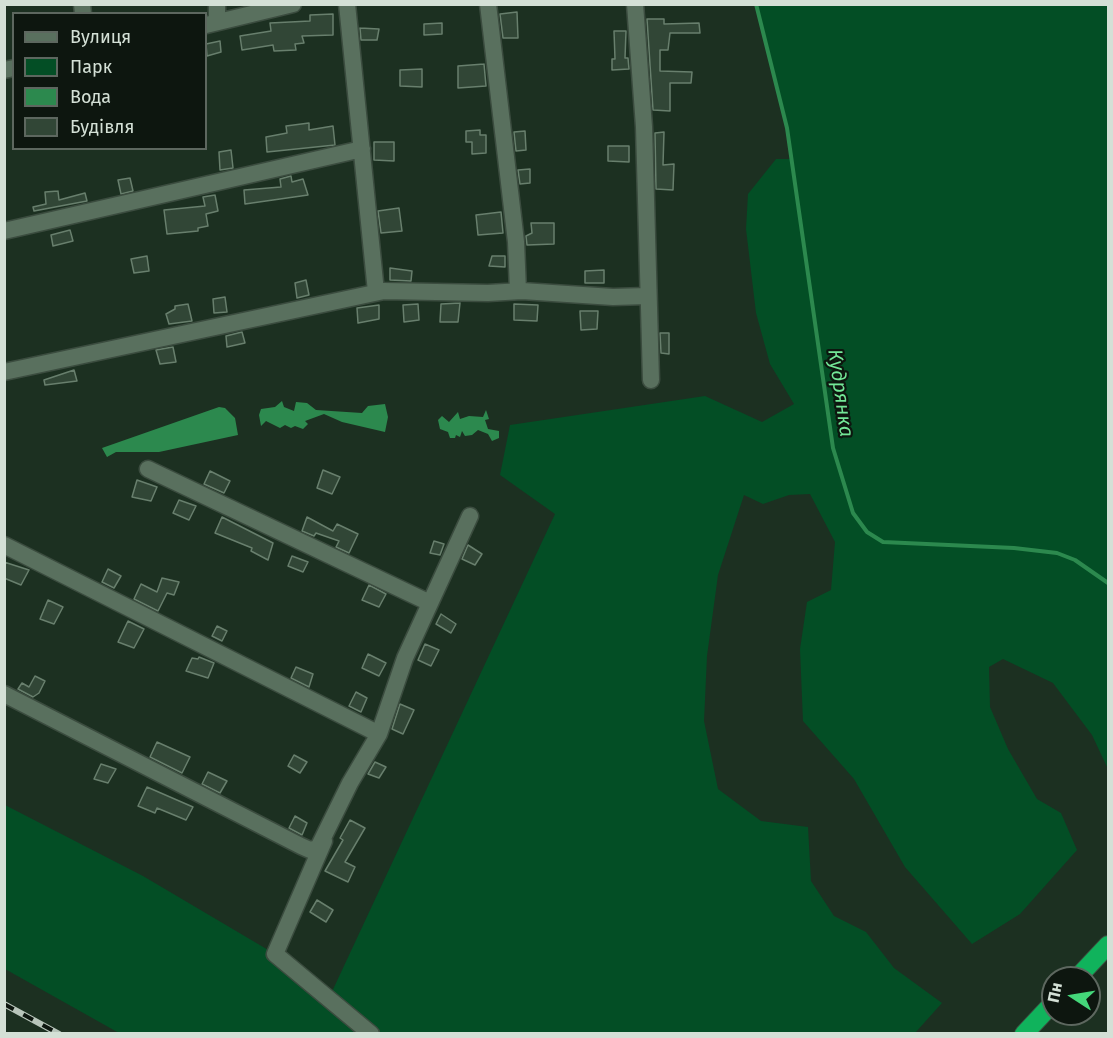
<!DOCTYPE html>
<html>
<head>
<meta charset="utf-8">
<style>
	body { margin:0 }
	#map { position:relative; width:1113px; height:1038px; overflow:hidden; background:#1c3021; font-family:"Fira Sans",sans-serif }
	canvas { display:block }
	.frame { position:absolute; inset:0; border:6px solid #d4e0d6; pointer-events:none }
	.legend { position:absolute; left:12px; top:12px; width:195px; height:138px; box-sizing:border-box; background:#0d160f; border:2px solid #5d675f; margin:0; padding:8px 10px; list-style:none; font-size:18px; color:#d4e0d6 }
	.legend li { display:flex; align-items:center; gap:12px; height:30px }
	.legend b { width:30px; border:2px solid #5d675f }
	.north { position:absolute; left:1041px; top:966px; width:60px; height:60px; box-sizing:border-box; background:#0d160f; border:2px solid #5d675f; border-radius:50%; rotate:282deg; font-size:16px; font-weight:700; line-height:24px; text-align:center; color:#d4e0d6 }
	.north::after { content:''; display:block; margin:auto; width:21px; height:27px; background:#44d77a; clip-path:polygon(50% 0,100% 100%,50% 72%,0 100%) }
</style>
</head>
<body>
<div id="map">
<canvas width="1113" height="1038"></canvas>
<div class="frame"></div>
<ul class="legend">
<li><b style="height:8px;background:#59705e"></b>Вулиця</li>
<li><b style="height:16px;background:#034e25"></b>Парк</li>
<li><b style="height:16px;background:#2c894e"></b>Вода</li>
<li><b style="height:16px;background:#314636"></b>Будівля</li>
</ul>
<div class="north">Пн</div>
</div>
<script>
const ctx = document.querySelector('canvas').getContext('2d');
ctx.lineJoin = 'round';
function fillPath(path, color) { ctx.fillStyle = color; ctx.fill(path, 'evenodd'); }
const shape = rows => new Path2D(rows.map(r => 'M' + r).join(''));
function strokePath(path, color, width, dash) { ctx.strokeStyle = color; ctx.lineWidth = width; ctx.lineCap = dash ? 'butt' : 'round'; ctx.setLineDash(dash || []); ctx.stroke(path); }
function write(font, color, halo, rows, align = 'center') {
  ctx.font = font + ' "Fira Sans",sans-serif'; ctx.lineWidth = 4.5; ctx.setLineDash([]); ctx.textBaseline = 'middle'; ctx.strokeStyle = halo; ctx.fillStyle = color; for (const [text, x, y, turn = 0] of rows) {
    ctx.save(); ctx.translate(x, y); ctx.rotate((+turn || 0) * Math.PI / 180); ctx.textAlign = isNaN(turn) ? turn : align; if (halo) ctx.strokeText(text, 0, 0); ctx.fillText(text, 0, 0); ctx.restore();
  }
}
fillPath(shape([
	[756,5,1108,5,1108,769,1092,735,1053,683,1003,659,989,667,990,707,1008,749,1037,799,1061,813,1077,850,1020,914,972,944,905,867,854,779,803,721,800,649,807,602,831,590,835,542,810,494,789,495,763,504,744,495,718,575,707,656,704,721,718,789,761,821,808,827,811,881,834,916,866,932,894,968,942,1003,915,1033,119,1033,5,969,5,805,143,876,275,954,329,998,555,514,500,475,510,425,705,396,762,422,794,404,770,364,756,313,746,229,748,194,776,159,791,159,787,128]
]), '#034e25');
fillPath(shape([
	[282,401,284,407,294,411,296,402,307,403,316,410,362,413,368,406,385,404,388,417,385,432,342,422,324,414,305,421,308,424,303,429,295,426,291,428,285,425,280,428,266,421,261,426,259,415,261,409,275,407],
	[219,407,225,408,235,418,238,435,159,452,116,452,107,457,102,448],
	[486,410,489,419,485,420,488,429,499,431,499,438,492,441,488,434,478,430,472,435,465,436,462,431,460,437,456,435,455,438,450,438,448,432,440,429,438,420,442,416,449,422,458,412,460,419,469,416,483,417]
]), '#2c894e');
strokePath(shape([
	[756,4,787,128,833,448,853,513,867,532,883,542,1014,548,1057,553,1075,560,1108,583]
]), '#2c894e', 4);
const building = shape([
	[517,12,518,38,503,38,500,14,517,12],
	[333,14,333,35,302,36,304,43,295,44,296,50,274,51,273,45,242,50,240,36,271,31,270,23,310,21,310,15,333,14],
	[647,19,664,19,664,24,699,23,700,33,670,33,668,50,660,50,660,71,692,72,691,83,670,83,670,111,653,110,647,19],
	[442,23,442,34,424,35,424,24,442,23],
	[360,28,379,29,377,40,361,40,360,28],
	[614,31,626,31,625,58,628,58,629,69,612,70,612,59,615,59,614,31],
	[220,41,221,52,207,56,206,44,220,41],
	[484,64,486,86,458,88,458,66,484,64],
	[422,69,422,87,400,86,400,70,422,69],
	[309,123,309,130,333,126,335,145,267,152,266,137,287,133,286,126,309,123],
	[480,130,480,135,486,135,486,153,472,154,472,142,466,142,466,131,480,130],
	[525,131,526,150,516,151,514,132,525,131],
	[664,132,663,165,674,164,673,190,656,189,655,133,664,132],
	[374,142,394,142,394,161,374,160,374,142],
	[608,146,629,146,629,162,608,161,608,146],
	[231,150,233,168,220,170,219,152,231,150],
	[530,169,530,183,520,184,518,170,530,169],
	[291,176,292,182,303,179,308,195,245,204,244,190,281,187,280,179,291,176],
	[130,178,133,191,121,194,118,180,130,178],
	[58,191,59,200,85,193,87,201,34,211,33,207,46,204,45,192,58,191],
	[215,195,218,211,206,214,208,226,198,228,198,231,167,234,164,210,205,206,203,197,215,195],
	[399,208,402,231,381,233,378,211,399,208],
	[501,212,503,233,478,235,476,215,501,212],
	[531,223,554,223,554,244,527,245,526,236,532,233,531,223],
	[70,230,73,241,53,246,51,235,70,230],
	[147,256,149,271,134,273,131,259,147,256],
	[492,256,505,256,505,267,489,266,492,256],
	[390,268,412,271,411,281,390,280,390,268],
	[604,270,604,283,585,283,585,271,604,270],
	[306,280,309,295,297,298,295,283,306,280],
	[225,297,227,312,214,313,213,299,225,297],
	[460,303,458,322,440,322,441,304,460,303],
	[188,304,192,321,169,324,166,314,175,309,175,306,188,304],
	[418,304,419,320,404,322,403,305,418,304],
	[514,304,538,305,537,321,514,320,514,304],
	[379,305,379,319,358,323,357,308,379,305],
	[580,311,598,311,597,329,581,330,580,311],
	[242,332,245,343,227,347,226,336,242,332],
	[660,333,669,333,669,354,661,353,660,333],
	[173,347,176,362,160,364,156,350,173,347],
	[74,370,77,381,45,385,44,380,74,370],
	[323,470,340,477,332,494,317,488,323,470],
	[210,471,230,481,224,493,204,484,210,471],
	[137,480,157,487,151,501,132,497,137,480],
	[179,500,196,506,189,520,173,513,179,500],
	[222,517,273,543,268,560,251,551,252,548,215,533,222,517],
	[307,517,333,531,337,524,358,534,349,553,336,547,339,541,316,533,314,536,302,531,307,517],
	[434,541,444,544,440,555,430,553,434,541],
	[468,545,482,554,475,565,462,559,468,545],
	[292,556,308,562,303,572,288,566,292,556],
	[4,562,29,570,21,585,4,578,4,562],
	[108,569,121,576,114,588,102,582,108,569],
	[162,578,179,582,174,595,167,593,158,611,134,599,141,584,157,592,162,578],
	[369,585,386,594,379,607,362,600,369,585],
	[48,600,63,607,54,624,40,619,48,600],
	[441,614,456,624,451,633,436,624,441,614],
	[128,621,144,629,134,648,118,642,128,621],
	[217,626,227,631,222,641,212,636,217,626],
	[425,644,439,650,431,666,418,660,425,644],
	[368,654,386,663,379,676,362,668,368,654],
	[199,657,214,663,208,678,186,671,192,658,198,659,199,657],
	[296,667,313,674,309,687,291,678,296,667],
	[35,676,45,681,39,693,33,697,18,689,22,683,29,687,35,676],
	[356,692,367,698,361,712,349,706,356,692],
	[400,704,414,710,403,734,392,729,400,704],
	[157,742,190,757,182,773,150,757,157,742],
	[294,755,307,762,300,773,288,766,294,755],
	[375,762,386,767,379,778,368,774,375,762],
	[101,764,116,769,108,783,94,779,101,764],
	[208,772,227,781,220,793,202,784,208,772],
	[147,787,193,807,186,820,157,808,155,813,138,806,147,787],
	[295,816,307,823,302,835,289,828,295,816],
	[350,820,365,828,345,862,355,867,348,882,325,871,343,840,340,838,350,820],
	[317,900,333,910,326,922,310,912,317,900]
]);
fillPath(building, '#314636');
strokePath(building, '#687f6d', 1.5);
const minor = shape([
	[82,4,83,14],
	[347,4,376,292],
	[488,4,516,242,518,291],
	[635,4,644,127,651,380],
	[217,22,217,4],
	[206,25,293,4],
	[4,70,14,68],
	[4,231,362,149],
	[4,372,384,291,488,293,522,291,613,297,647,296],
	[148,469,430,603],
	[4,545,379,734],
	[4,694,301,846,310,850,318,848,350,783,379,734,405,658,470,516],
	[324,841,275,954,371,1034]
]);
const highway = shape([
	[1077,978,1108,945],
	[1024,1034,1053,1003]
]);
strokePath(minor, '#3b4c3f', 19);
strokePath(highway, '#3b4c3f', 20);
strokePath(minor, '#59705e', 16);
strokePath(highway, '#10b35c', 18);
const rail = shape([
	[4,1004,59,1034]
]);
strokePath(rail, '#b8c5bb', 6);
strokePath(rail, '#0d160f', 4, [11]);
write('italic 20px', '#73e797', '#0d160f', [
	["Кудрянка",840,393,82]
]);
</script>
</body>
</html>
